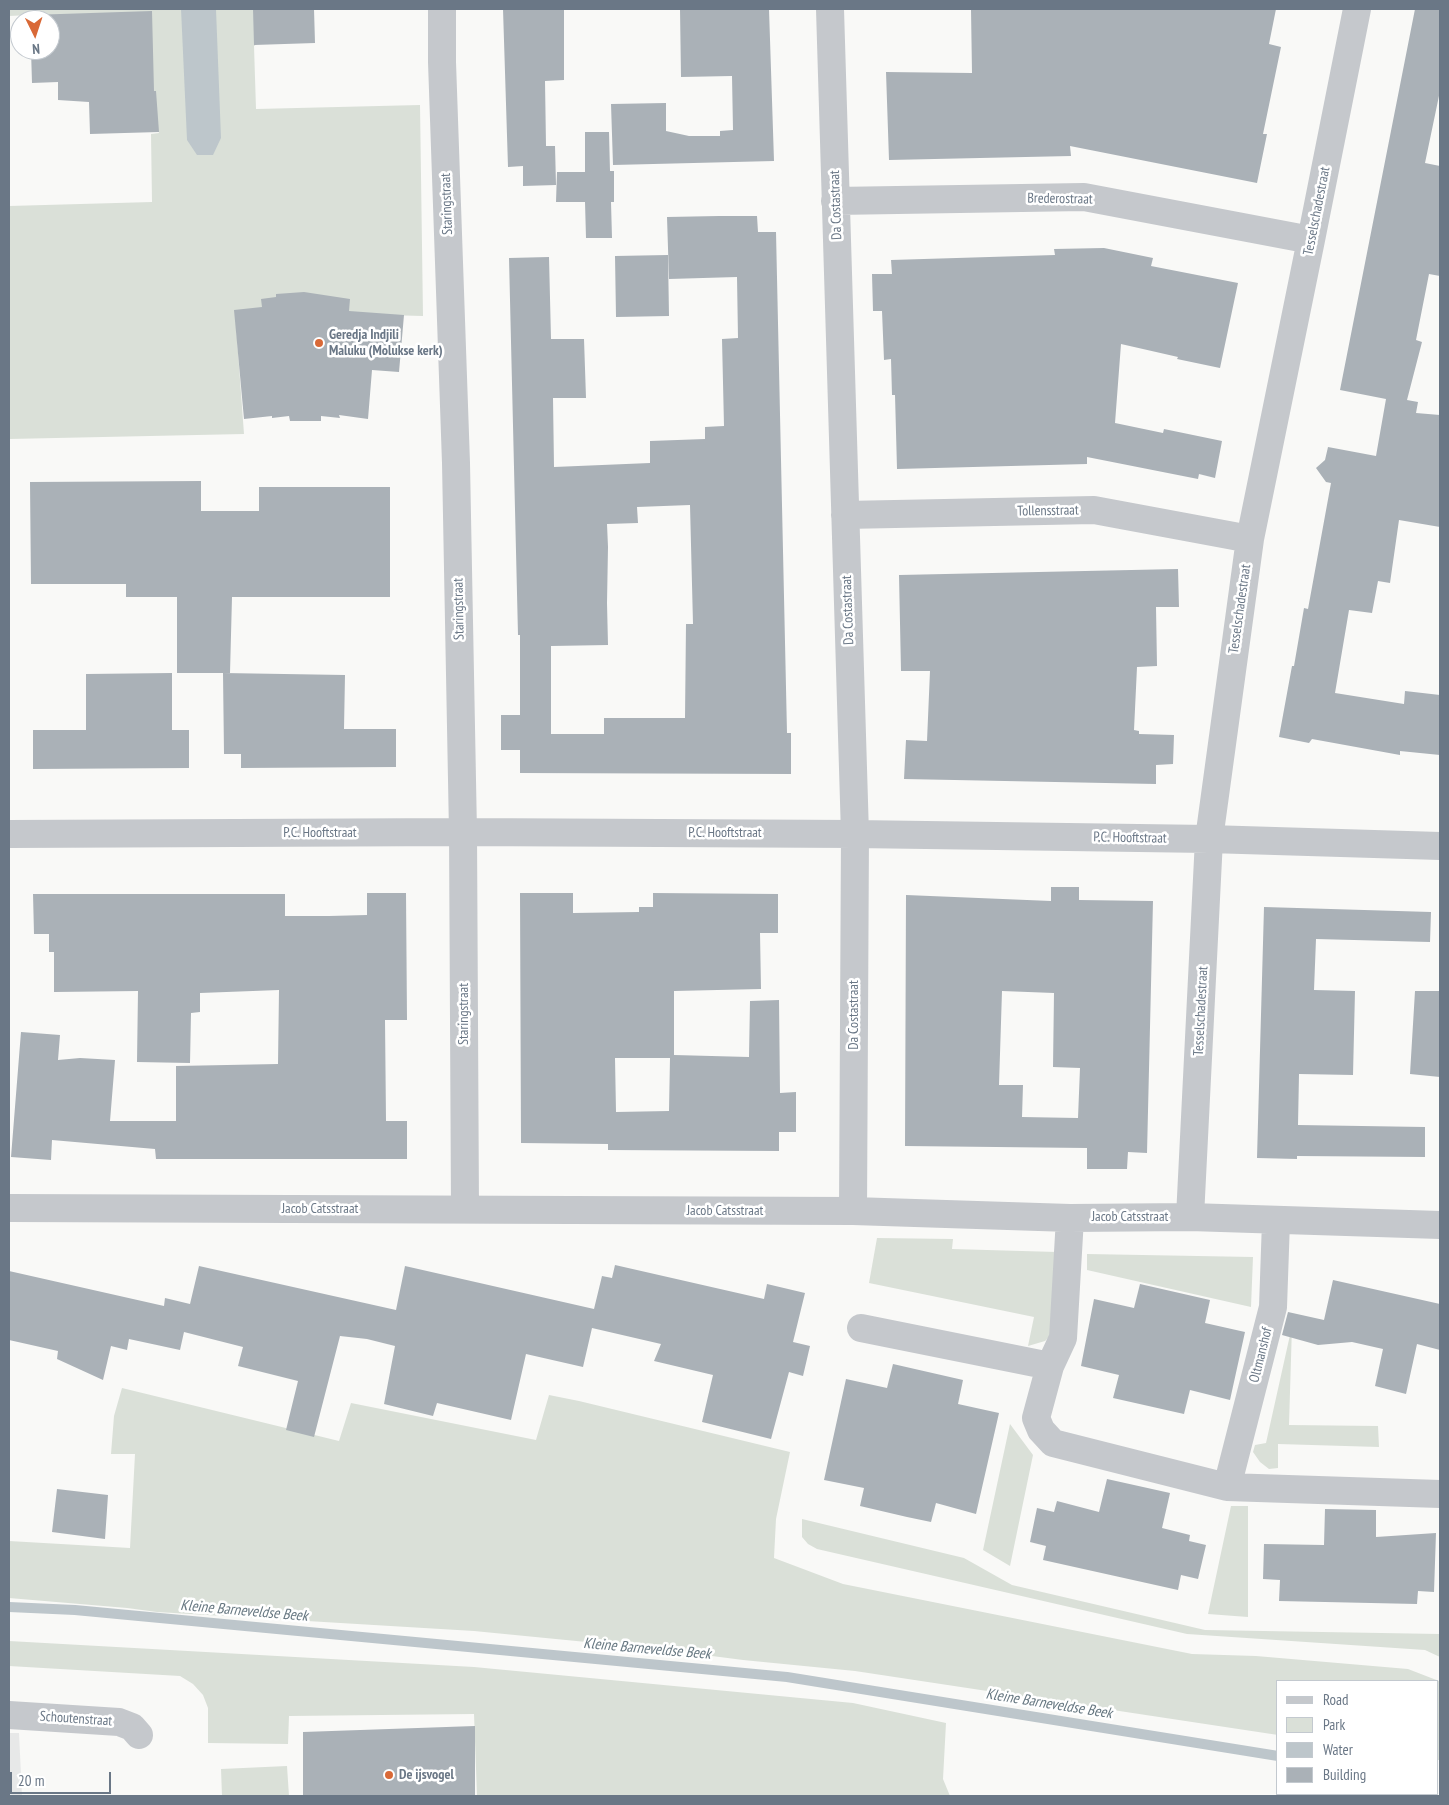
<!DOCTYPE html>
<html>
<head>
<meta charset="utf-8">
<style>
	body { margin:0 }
	#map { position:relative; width:1449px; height:1805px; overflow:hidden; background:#f9f9f7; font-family:"PT Sans Narrow",sans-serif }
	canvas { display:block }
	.frame { position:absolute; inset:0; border:10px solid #6a7786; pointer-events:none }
	.legend { position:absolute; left:1276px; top:1680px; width:162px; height:115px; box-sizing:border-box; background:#fff; border:1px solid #c3c9cf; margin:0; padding:6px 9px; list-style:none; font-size:15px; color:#6a7786 }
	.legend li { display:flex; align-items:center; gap:10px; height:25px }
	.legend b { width:25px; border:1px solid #c3c9cf }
	.north { position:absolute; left:10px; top:10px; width:50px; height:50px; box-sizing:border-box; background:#fff; border:1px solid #c3c9cf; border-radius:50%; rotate:176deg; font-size:14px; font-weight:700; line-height:20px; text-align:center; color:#6a7786 }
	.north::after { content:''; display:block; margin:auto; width:18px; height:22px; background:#d96937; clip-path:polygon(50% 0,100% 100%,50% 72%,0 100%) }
	.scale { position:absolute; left:10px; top:1772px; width:101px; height:22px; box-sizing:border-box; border:2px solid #6a7786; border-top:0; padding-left:6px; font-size:15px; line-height:18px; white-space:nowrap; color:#6a7786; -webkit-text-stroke:4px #fff; paint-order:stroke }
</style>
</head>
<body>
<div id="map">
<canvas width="1449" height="1805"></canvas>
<div class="frame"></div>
<ul class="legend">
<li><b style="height:6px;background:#c5c8cc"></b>Road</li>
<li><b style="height:14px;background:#dae0d8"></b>Park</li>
<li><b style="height:14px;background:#bdc6cb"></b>Water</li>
<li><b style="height:14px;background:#aab1b7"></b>Building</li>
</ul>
<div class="north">N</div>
<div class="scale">20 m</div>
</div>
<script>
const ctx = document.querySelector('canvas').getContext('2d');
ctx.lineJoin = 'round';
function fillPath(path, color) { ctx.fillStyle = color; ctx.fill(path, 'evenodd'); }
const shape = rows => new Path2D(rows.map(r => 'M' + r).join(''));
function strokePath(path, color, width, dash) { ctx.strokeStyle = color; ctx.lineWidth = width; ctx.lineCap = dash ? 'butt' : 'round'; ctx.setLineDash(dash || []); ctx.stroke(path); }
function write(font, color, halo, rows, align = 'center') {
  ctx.font = font + ' "PT Sans Narrow",sans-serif'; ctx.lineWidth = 5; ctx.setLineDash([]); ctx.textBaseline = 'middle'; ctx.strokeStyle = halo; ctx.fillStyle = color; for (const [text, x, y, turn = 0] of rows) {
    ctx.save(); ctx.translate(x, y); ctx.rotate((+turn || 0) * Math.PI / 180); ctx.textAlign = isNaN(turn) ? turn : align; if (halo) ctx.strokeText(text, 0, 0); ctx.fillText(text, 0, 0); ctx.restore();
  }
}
fillPath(shape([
	[9,1733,19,1733,22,1796,9,1796]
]), '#e7e8e8');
fillPath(shape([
	[9,9,306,9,254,46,256,109,420,105,423,316,235,311,244,434,9,439,9,206,152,202,151,134,159,133,150,109,50,20,41,20,30,15,9,16],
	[877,1238,953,1239,952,1249,1057,1252,1051,1335,1045,1341,1028,1346,1034,1317,869,1283],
	[1087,1254,1253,1257,1251,1307,1087,1270],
	[1292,1326,1289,1425,1378,1426,1379,1447,1278,1444,1278,1468,1269,1469,1260,1462,1253,1452,1255,1445,1266,1443],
	[122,1388,339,1441,351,1403,536,1440,549,1395,579,1401,790,1452,776,1519,774,1558,843,1584,1192,1654,1256,1656,1408,1669,1439,1681,1440,1683,1440,1760,1438,1760,1438,1681,1278,1681,1278,1735,855,1671,743,1660,658,1649,474,1631,157,1612,127,1608,9,1598,9,1541,130,1548,135,1454,111,1454,114,1416],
	[1010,1424,1033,1455,1010,1566,983,1550],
	[1231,1506,1248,1506,1248,1617,1208,1614],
	[802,1519,964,1558,1012,1585,1205,1630,1440,1634,1440,1657,1425,1650,1187,1634,817,1549,808,1544,802,1537],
	[9,1641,474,1667,853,1703,946,1723,943,1779,950,1796,477,1796,474,1714,289,1716,288,1744,208,1743,208,1708,203,1695,193,1684,180,1676,9,1666],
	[287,1766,289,1796,222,1796,221,1769],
	[1361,1794,1424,1794,1437,1796,1362,1796]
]), '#dae0d8');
fillPath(shape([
	[181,9,216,9,221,138,213,155,197,155,187,140]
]), '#bdc6cb');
strokePath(shape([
	[9,1607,75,1610,787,1677,1278,1756]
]), '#bdc6cb', 10);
fillPath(shape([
	[253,9,314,9,315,43,254,45],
	[503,9,564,9,564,80,545,81,546,146,555,146,556,185,523,186,523,166,508,167],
	[680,9,769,9,774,161,613,165,611,104,666,103,666,131,689,136,720,136,720,131,733,130,732,76,681,77],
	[971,9,1276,9,1269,44,1281,47,1263,134,1267,134,1257,183,1070,146,1071,156,889,160,886,72,972,73],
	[1415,9,1440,9,1440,91,1425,163,1440,166,1440,276,1429,274,1416,340,1422,342,1407,400,1418,402,1416,413,1440,415,1440,527,1399,520,1390,583,1378,581,1372,613,1349,610,1335,693,1404,704,1405,691,1440,695,1440,755,1400,751,1400,755,1312,739,1309,743,1279,737,1292,666,1294,666,1304,608,1308,609,1331,483,1326,482,1316,468,1325,460,1328,447,1376,456,1386,399,1340,390],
	[152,11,154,91,156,91,159,132,90,134,89,102,58,100,58,82,32,83,31,50,50,50,50,20,30,20,30,15],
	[585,132,609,132,610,171,614,171,614,202,611,202,612,238,586,238,585,202,556,202,557,172,585,172],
	[719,216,757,216,758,232,776,232,787,733,791,733,791,774,520,773,520,750,501,750,501,715,520,715,520,635,518,635,509,258,549,257,551,339,584,339,586,398,553,398,554,467,650,463,650,441,705,439,705,427,724,426,722,339,738,338,737,277,669,279,667,217],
	[690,505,693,624,686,624,685,718,604,718,604,734,551,734,551,646,608,645,607,603,608,547,607,524,638,523,637,507],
	[1104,248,1153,258,1151,266,1238,283,1220,368,1177,359,1178,357,1121,344,1115,423,1163,433,1164,429,1222,441,1215,478,1199,474,1198,479,1087,457,1087,464,897,469,895,395,892,395,891,359,884,360,882,311,873,311,872,274,892,274,891,260,1055,255,1054,249],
	[668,255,669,316,616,317,615,256],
	[304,292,350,299,349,311,404,315,399,372,372,370,368,419,339,415,340,418,321,416,321,421,290,421,289,416,272,418,272,416,244,419,234,310,262,307,261,299,276,297,276,294],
	[201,481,201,511,259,511,259,487,390,487,390,597,232,597,230,673,177,673,177,597,126,597,126,584,31,584,30,482],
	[1178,569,1179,607,1156,607,1157,666,1137,667,1134,730,1139,731,1139,734,1174,735,1173,764,1156,765,1156,784,904,779,906,740,927,741,930,671,901,671,899,575],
	[172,673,172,730,189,730,189,768,33,769,33,730,86,730,86,674],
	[223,673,345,675,344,729,396,729,396,767,241,768,241,754,224,754],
	[1051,887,1079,887,1079,900,1153,901,1147,1153,1128,1152,1127,1169,1087,1169,1087,1148,905,1146,906,895,1051,901],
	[1002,991,1054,993,1053,1067,1080,1068,1078,1118,1022,1117,1023,1085,999,1085],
	[367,893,406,893,407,1020,385,1020,386,1121,407,1121,407,1159,156,1159,155,1149,52,1140,51,1160,11,1157,21,1032,60,1035,58,1060,80,1058,115,1060,110,1121,176,1121,176,1066,278,1064,279,990,200,993,200,1012,191,1013,190,1063,137,1062,138,991,54,992,54,952,49,952,49,934,34,934,33,894,285,894,285,916,329,916,367,915],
	[520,893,573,893,573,913,639,912,639,907,653,907,653,893,778,894,778,933,760,933,761,989,674,991,674,1055,749,1057,750,1001,779,1000,780,1093,796,1092,796,1132,779,1132,779,1151,608,1150,608,1144,521,1143],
	[615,1058,670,1058,669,1111,616,1112],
	[1264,907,1431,912,1430,942,1316,939,1314,990,1355,991,1353,1075,1299,1074,1298,1125,1425,1127,1425,1157,1297,1156,1297,1159,1257,1158],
	[1415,991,1440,991,1440,1077,1410,1074],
	[615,1265,764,1299,767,1284,805,1293,793,1342,810,1346,803,1376,789,1372,771,1439,702,1422,713,1375,654,1361,661,1344,592,1328,583,1367,526,1354,511,1420,437,1403,433,1416,384,1404,395,1346,367,1339,340,1336,314,1437,286,1430,298,1381,238,1366,243,1347,184,1332,180,1350,129,1339,127,1350,111,1346,103,1380,57,1359,58,1351,9,1340,9,1271,164,1306,165,1298,190,1304,199,1266,396,1310,405,1266,594,1309,602,1276,612,1278],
	[1333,1280,1440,1304,1440,1350,1417,1344,1406,1394,1375,1386,1383,1349,1352,1342,1318,1345,1282,1335,1288,1312,1324,1320],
	[1140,1284,1210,1300,1205,1323,1245,1332,1230,1400,1190,1390,1184,1414,1113,1398,1119,1375,1081,1366,1094,1299,1134,1308],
	[893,1364,963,1380,958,1404,999,1413,976,1514,936,1503,931,1522,907,1517,860,1506,864,1488,824,1480,846,1379,887,1388],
	[1107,1479,1170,1493,1162,1528,1190,1535,1189,1541,1206,1545,1198,1579,1181,1575,1178,1590,1043,1560,1046,1546,1030,1542,1037,1508,1054,1512,1057,1501,1099,1512],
	[57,1489,108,1495,105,1539,52,1532],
	[1325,1509,1376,1510,1376,1537,1436,1533,1434,1592,1418,1591,1417,1604,1279,1601,1280,1580,1263,1579,1264,1544,1324,1545],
	[475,1726,475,1796,303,1796,303,1732]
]), '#aab1b7');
strokePath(shape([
	[442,9,442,62,456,463,463,832,465,1209],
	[830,9,855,834,853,1211],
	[835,201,1084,197,1311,240],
	[845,515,1094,510,1250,539],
	[9,834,463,832,855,834,1209,839,1440,846],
	[9,1208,853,1211,1070,1218,1190,1217,1440,1225],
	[1190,1217,1209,839,1250,539,1311,240,1357,9],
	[1070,1218,1063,1338,1050,1366,1036,1418,1041,1430,1053,1443,1227,1487,1440,1494],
	[861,1328,1050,1366],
	[1227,1487,1273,1307,1276,1221],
	[9,1715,119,1722,132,1727,139,1735]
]), '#c5c8cc', 28);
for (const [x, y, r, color] of [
	[319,343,5,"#d96937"],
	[389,1775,5,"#d96937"]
]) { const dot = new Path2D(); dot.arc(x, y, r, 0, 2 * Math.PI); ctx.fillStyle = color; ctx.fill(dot); strokePath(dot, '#fff', 2); }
write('14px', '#6a7786', '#fff', [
	["Brederostraat",1060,199,1],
	["Staringstraat",447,204,-92],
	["Da Costastraat",836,205,-92],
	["Tesselschadestraat",1317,211,-79],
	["Tollensstraat",1048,511,-1],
	["Staringstraat",459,609,-91],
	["Tesselschadestraat",1240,609,-82],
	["Da Costastraat",848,610,-92],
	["P.C. Hooftstraat",320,833],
	["P.C. Hooftstraat",725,833],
	["P.C. Hooftstraat",1130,838,1],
	["Tesselschadestraat",1201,1011,-87],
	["Staringstraat",464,1014,-90],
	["Da Costastraat",854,1015,-90],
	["Jacob Catsstraat",320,1209],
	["Jacob Catsstraat",725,1211],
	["Jacob Catsstraat",1130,1217],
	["Oltmanshof",1261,1355,-76],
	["Schoutenstraat",76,1719,4]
]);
write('bold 14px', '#6a7786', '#fff', [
	["Geredja Indjili",329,335],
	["Maluku (Molukse kerk)",329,351],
	["De ijsvogel",399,1775]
], 'left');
write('italic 15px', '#667781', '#fff', [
	["Kleine Barneveldse Beek",244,1611,5],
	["Kleine Barneveldse Beek",647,1649,5],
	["Kleine Barneveldse Beek",1049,1704,9]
]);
</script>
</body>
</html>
